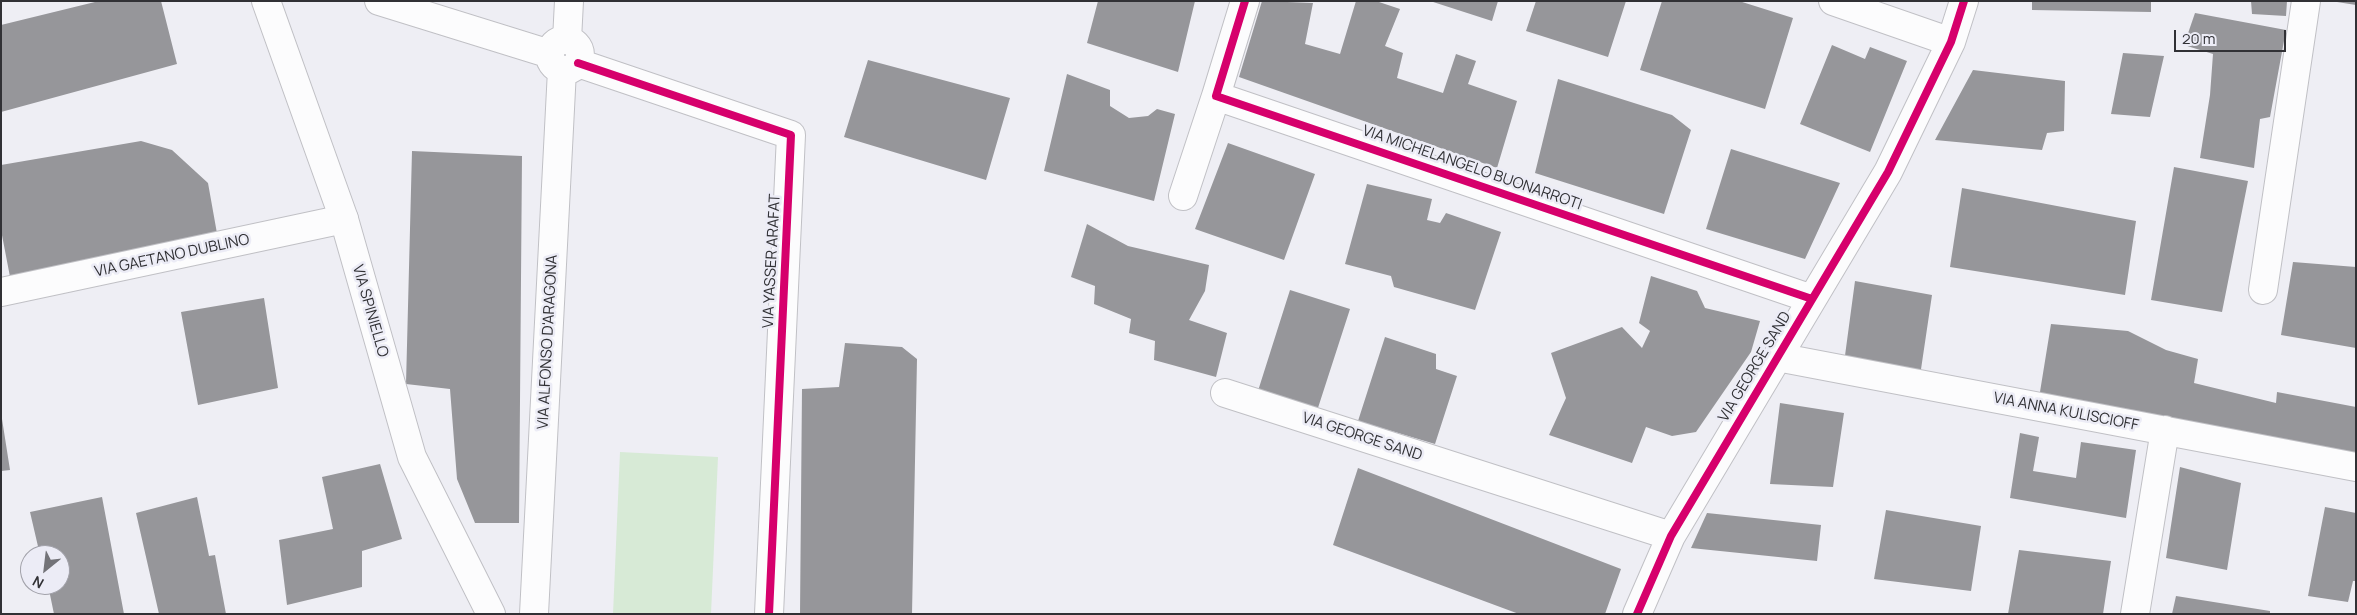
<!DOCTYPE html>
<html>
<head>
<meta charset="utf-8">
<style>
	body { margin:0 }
	#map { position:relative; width:2357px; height:615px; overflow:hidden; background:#eeeef4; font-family:Manrope,sans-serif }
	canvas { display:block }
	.frame { position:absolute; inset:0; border:2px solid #313135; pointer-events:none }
	.north { position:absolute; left:20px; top:545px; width:50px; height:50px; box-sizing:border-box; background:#ececf6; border:1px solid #a1a1a9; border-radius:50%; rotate:209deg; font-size:14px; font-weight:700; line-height:20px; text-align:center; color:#313135 }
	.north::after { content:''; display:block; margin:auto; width:18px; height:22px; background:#737378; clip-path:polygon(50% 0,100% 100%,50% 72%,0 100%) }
	.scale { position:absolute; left:2174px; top:30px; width:112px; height:22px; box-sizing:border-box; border:2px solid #313135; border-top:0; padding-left:6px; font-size:15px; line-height:18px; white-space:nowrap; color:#313135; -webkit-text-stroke:4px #ececf6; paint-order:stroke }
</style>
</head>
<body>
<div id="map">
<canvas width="2357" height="615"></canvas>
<div class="frame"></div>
<div class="north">N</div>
<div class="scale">20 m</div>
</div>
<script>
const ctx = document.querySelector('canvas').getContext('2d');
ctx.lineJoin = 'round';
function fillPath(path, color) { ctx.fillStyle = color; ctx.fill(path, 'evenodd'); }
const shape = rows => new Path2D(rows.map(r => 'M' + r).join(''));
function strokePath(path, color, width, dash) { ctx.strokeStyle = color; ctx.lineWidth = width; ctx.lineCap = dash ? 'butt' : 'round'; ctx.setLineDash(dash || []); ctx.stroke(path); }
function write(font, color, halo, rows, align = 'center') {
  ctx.font = font + ' Manrope,sans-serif'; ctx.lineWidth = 5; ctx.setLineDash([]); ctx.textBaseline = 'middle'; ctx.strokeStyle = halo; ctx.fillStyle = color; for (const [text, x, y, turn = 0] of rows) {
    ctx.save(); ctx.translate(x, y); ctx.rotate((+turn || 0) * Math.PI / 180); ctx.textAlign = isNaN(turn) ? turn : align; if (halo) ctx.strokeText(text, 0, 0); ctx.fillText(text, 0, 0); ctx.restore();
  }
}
fillPath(shape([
	[620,452,718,457,711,614,613,614]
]), '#d7ead6');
fillPath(shape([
	[99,1,161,1,177,64,1,112,1,25],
	[1098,1,1195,1,1178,72,1087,43],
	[1262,1,1313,3,1305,44,1340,54,1356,1,1376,1,1400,9,1385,46,1403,53,1397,78,1443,93,1456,54,1476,61,1468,84,1517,101,1497,168,1239,77],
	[1430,1,1498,1,1492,21],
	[1536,1,1626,1,1608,57,1526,31],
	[1662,1,1739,1,1793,18,1765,109,1640,70],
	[2032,1,2151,1,2151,12,2032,10],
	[2251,1,2287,1,2286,16,2252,14],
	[2337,1,2356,1,2356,5,2337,2],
	[2195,13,2286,30,2270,117,2260,119,2254,168,2200,158,2210,95,2213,54,2184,45],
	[1832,45,1865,59,1870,47,1907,61,1870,152,1800,124],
	[2123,53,2164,56,2150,117,2111,114],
	[868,60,1010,98,986,180,844,137],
	[1973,70,2065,81,2064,131,2047,133,2042,150,1935,140],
	[1067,74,1110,90,1110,106,1129,118,1148,116,1157,109,1175,114,1154,201,1044,171],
	[1558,79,1672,115,1691,130,1664,214,1535,173],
	[141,141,172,150,208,183,218,239,11,282,1,230,1,165],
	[1228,143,1315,174,1284,260,1195,229],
	[1731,149,1840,183,1805,259,1706,229],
	[412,151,522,156,519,523,475,523,457,479,450,389,406,384],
	[2174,167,2248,181,2222,312,2151,300],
	[1367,184,1432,199,1427,220,1440,223,1446,213,1501,232,1475,310,1394,287,1391,276,1345,264],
	[1962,188,2136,221,2125,295,1950,267],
	[1087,224,1128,246,1209,265,1205,291,1189,320,1227,333,1216,377,1154,360,1155,341,1129,333,1131,319,1094,304,1095,286,1071,277],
	[2293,262,2356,267,2356,348,2281,335],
	[1651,276,1697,291,1705,308,1760,321,1751,352,1696,432,1672,436,1646,427,1632,463,1549,435,1566,398,1551,353,1622,327,1642,348,1650,331,1639,323],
	[1855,281,1932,295,1920,376,1844,363],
	[1290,290,1350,309,1316,414,1257,394],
	[264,298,278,388,198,405,181,312],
	[2051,324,2128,331,2166,350,2198,359,2194,383,2276,403,2277,392,2356,407,2356,457,2039,398],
	[1385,337,1436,354,1436,369,1457,376,1435,444,1358,421],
	[845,343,902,347,917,359,912,614,800,614,802,389,839,387],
	[1780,403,1844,413,1833,487,1770,484],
	[2,419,10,470,1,471,1,420],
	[2020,433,2039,437,2033,471,2076,478,2081,442,2136,450,2126,518,2010,498],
	[380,464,402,539,362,551,362,587,287,605,279,540,333,529,322,477],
	[2180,467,2241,483,2227,570,2166,558],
	[1358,468,1621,569,1605,614,1519,614,1333,545],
	[102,497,124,614,54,614,48,585,60,585,60,555,40,555,30,512],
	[197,497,209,556,215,555,226,614,159,614,136,513],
	[2325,507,2356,513,2356,581,2353,581,2348,602,2308,596],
	[1886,510,1981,526,1971,591,1874,579],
	[1707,513,1821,525,1817,561,1691,548],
	[2019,550,2111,561,2103,614,2008,614],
	[2176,596,2270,611,2270,614,2172,614]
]), '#96969a');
const minor = shape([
	[379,1,550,54],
	[1245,1,1216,96,1812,299],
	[1833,1,1951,42],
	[567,40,569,1],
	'550 55a15 15 0 1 1 30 0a15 15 0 1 1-30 0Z',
	[578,63,791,135,769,614],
	[1183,196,1216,96],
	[2263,290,2306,1],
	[1,292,344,219],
	[1777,357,2356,467],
	[1225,393,1671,536],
	[534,614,562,70],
	[1637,614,1671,536,1888,172,1951,42,1964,1],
	[2135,614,2165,430]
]);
const tertiary = shape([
	[266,1,344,219,412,457,491,614]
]);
strokePath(minor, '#c0c0c5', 30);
strokePath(tertiary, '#c0c0c5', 30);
strokePath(minor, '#fcfcfd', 28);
strokePath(tertiary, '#fcfcfd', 28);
strokePath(shape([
	[1245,1,1216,96,1812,299],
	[578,63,791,135,769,614],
	[1637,614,1671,536,1888,172,1951,42,1964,1]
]), '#d6006c', 8);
write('15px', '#313135', '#ececf6', [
	["VIA MICHELANGELO BUONARROTI",1472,168,19],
	["VIA GAETANO DUBLINO",172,256,-12],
	["VIA YASSER ARAFAT",772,261,-87],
	["VIA SPINIELLO",370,311,74],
	["VIA ALFONSO D'ARAGONA",548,342,-87],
	["VIA GEORGE SAND",1755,367,-59],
	["VIA ANNA KULISCIOFF",2066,412,11],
	["VIA GEORGE SAND",1362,437,18]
]);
</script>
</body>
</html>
